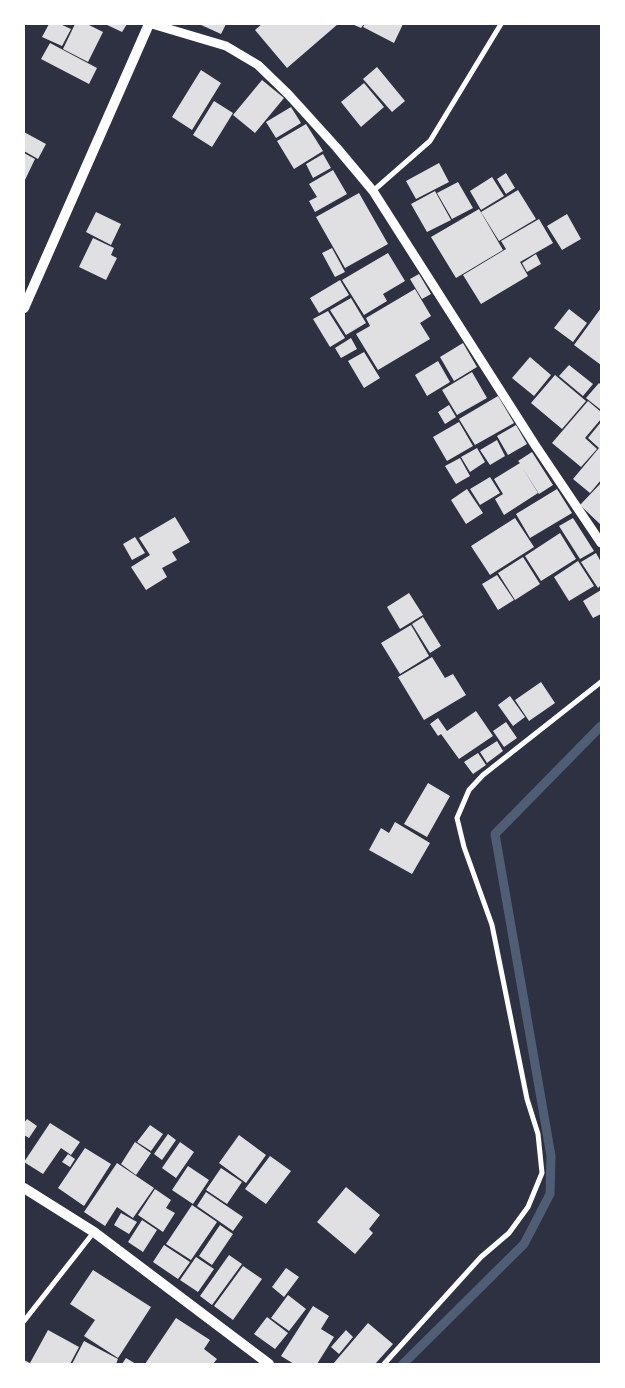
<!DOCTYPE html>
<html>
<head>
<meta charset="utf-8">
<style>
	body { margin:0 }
	#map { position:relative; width:625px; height:1388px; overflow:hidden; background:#2d3142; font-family:"Noto Sans",sans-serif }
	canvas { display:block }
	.frame { position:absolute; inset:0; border:25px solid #fff; pointer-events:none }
</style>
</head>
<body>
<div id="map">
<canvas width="625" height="1388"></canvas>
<div class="frame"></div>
</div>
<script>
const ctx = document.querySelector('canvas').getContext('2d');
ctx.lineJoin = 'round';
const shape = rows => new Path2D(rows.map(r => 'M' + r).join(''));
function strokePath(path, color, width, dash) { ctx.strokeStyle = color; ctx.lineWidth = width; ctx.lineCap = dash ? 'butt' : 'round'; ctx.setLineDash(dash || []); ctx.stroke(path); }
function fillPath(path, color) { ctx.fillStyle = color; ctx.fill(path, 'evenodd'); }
strokePath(shape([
	[403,1364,524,1244,550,1194,551,1156,495,834,601,726]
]), '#4f5d75', 9);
fillPath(shape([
	[49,24,60,24,71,29,62,46,42,37],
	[75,24,87,24,103,32,88,62,63,49],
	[105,24,127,24,122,32],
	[199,24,226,24,221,34],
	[262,24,338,24,287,68,255,30],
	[352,24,364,24,361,28],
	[365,24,403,24,394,43,363,27],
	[50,43,97,68,89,84,41,59],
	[377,67,405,101,392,112,363,79],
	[201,70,221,83,192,130,172,117],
	[262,80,284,98,255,133,233,115],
	[364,83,384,107,361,127,341,102],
	[214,101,233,113,212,147,193,135],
	[291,107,301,123,276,138,266,122],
	[306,124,323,151,294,169,277,141],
	[24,132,46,144,38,159,24,151],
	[24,153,35,159,24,182],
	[323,154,331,168,313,178,306,164],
	[439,163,449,182,416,199,406,181],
	[333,170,347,194,315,212,309,201,317,197,309,184],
	[506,173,515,188,506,194,497,179],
	[492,177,504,196,481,210,470,191],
	[458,182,473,208,452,219,437,193],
	[518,190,536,219,499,241,481,212],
	[435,191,451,220,427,232,411,204],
	[359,193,388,244,345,268,316,217],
	[479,209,503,250,456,278,431,237],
	[96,212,121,224,111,245,86,232],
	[567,214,581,239,562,250,547,226],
	[539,219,553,243,520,262,528,276,481,304,463,275,506,249,501,241],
	[93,238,114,248,111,255,117,258,106,280,79,267],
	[332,248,345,272,335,277,322,253],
	[388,253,405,281,383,294,387,301,364,315,342,280],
	[536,254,541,264,527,272,522,263],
	[419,274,431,294,422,299,410,279],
	[340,280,349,295,319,313,310,298],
	[415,289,431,316,420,323,430,339,378,370,356,334,370,326,366,318],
	[351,298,366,323,346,335,330,310],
	[601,308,601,365,574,345],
	[569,309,587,323,573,342,554,328],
	[328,311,345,338,330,347,313,319],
	[351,338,357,349,341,358,335,348],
	[463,343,477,367,454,381,440,357],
	[364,352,380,378,364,388,348,361],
	[530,357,551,375,534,396,512,378],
	[438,361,450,382,427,396,415,375],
	[569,365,593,384,583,396,559,376],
	[472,372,487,398,457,415,442,390],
	[555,375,586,401,562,429,531,403],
	[599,383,601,385,601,410,586,398],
	[498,396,514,423,475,445,459,419],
	[588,401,601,412,601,419,585,438,597,449,581,467,552,443],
	[449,405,456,417,445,424,438,412],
	[459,422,473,446,447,461,433,437],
	[601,422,601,480,590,493,573,479,599,448,588,438],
	[516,425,527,444,508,455,497,436],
	[497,440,505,456,490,465,480,450],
	[477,448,485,462,470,472,461,457],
	[532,452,553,485,539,494,522,467,538,493,504,515,495,499,503,494,494,479,520,463,518,461],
	[460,458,470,476,456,484,445,466],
	[490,477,500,493,480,505,470,489],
	[601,483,601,525,580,505],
	[467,489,483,513,466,524,451,500],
	[557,489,572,513,530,538,516,514],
	[175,517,190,542,172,552,177,560,162,568,167,577,146,590,131,567,150,555,139,538],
	[515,518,534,547,490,575,471,546],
	[573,518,594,551,580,559,559,526],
	[560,533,576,559,541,581,525,556],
	[135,537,145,553,132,560,123,544],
	[596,553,601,562,601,585,598,588,581,562],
	[523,557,540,584,515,600,498,573],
	[578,561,594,586,569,601,554,577],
	[497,575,514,600,498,610,482,584],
	[601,590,601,614,593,618,583,601],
	[409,593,423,615,400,629,387,607],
	[423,617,441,646,430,653,412,624],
	[411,625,429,656,400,674,381,643],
	[432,657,445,678,453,674,466,695,424,720,398,677],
	[541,682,555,703,529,721,515,700],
	[510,696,525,717,513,726,498,705],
	[476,711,493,736,459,759,441,734,438,736,430,724,438,718,447,731],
	[506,722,517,738,504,747,493,731],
	[497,741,503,751,487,763,480,752],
	[478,753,486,765,473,774,464,762],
	[428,783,450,796,427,837,404,824],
	[395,822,430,843,412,874,369,850,381,828,389,833],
	[27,1119,37,1126,29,1138,24,1135,24,1123],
	[50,1123,80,1142,71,1155,61,1148,43,1174,24,1162],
	[150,1125,163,1134,151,1151,137,1142],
	[168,1134,176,1140,162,1160,154,1154],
	[239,1135,266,1155,246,1183,219,1163],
	[135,1142,151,1153,136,1175,121,1164],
	[180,1142,194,1152,176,1178,162,1168],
	[85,1148,111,1164,84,1206,58,1188],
	[68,1154,75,1159,70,1167,62,1162],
	[270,1156,291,1171,266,1204,245,1189],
	[117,1163,154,1188,133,1218,117,1207,105,1226,84,1212],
	[188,1166,209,1180,193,1204,172,1190],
	[221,1168,242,1182,227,1204,206,1190],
	[346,1187,380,1215,369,1229,373,1233,355,1254,317,1222],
	[155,1189,171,1200,166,1208,175,1213,163,1232,138,1215],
	[206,1192,243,1217,233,1231,197,1206],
	[192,1205,217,1222,191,1260,166,1244],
	[121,1213,137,1222,129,1234,114,1225],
	[142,1220,157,1230,143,1252,128,1242],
	[220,1225,233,1234,212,1265,199,1256],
	[164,1245,190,1262,178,1279,153,1262],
	[229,1255,242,1264,212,1305,200,1296],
	[196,1257,214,1269,198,1292,180,1280],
	[243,1266,262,1279,233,1320,214,1306],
	[286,1268,299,1277,284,1297,272,1287],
	[93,1270,151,1307,118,1358,84,1336,95,1320,70,1304],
	[288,1295,306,1309,289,1331,271,1318],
	[313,1306,329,1316,321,1329,334,1337,317,1364,294,1364,281,1356],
	[267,1317,288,1333,275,1349,254,1334],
	[176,1318,210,1340,204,1349,217,1359,213,1364,145,1364],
	[368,1323,393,1344,375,1364,333,1364],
	[48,1330,79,1347,70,1364,24,1364,24,1360,30,1363],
	[346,1330,353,1337,339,1354,331,1347],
	[84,1341,118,1359,116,1364,72,1364],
	[126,1358,136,1364,122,1364]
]), '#e0e0e3');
strokePath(shape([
	[373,191,430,141,501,24],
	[24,1321,94,1232],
	[384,1364,481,1257,509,1233,528,1207,542,1173,538,1134,527,1099,492,925,464,847,457,818,469,790,483,775,601,682]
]), '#fff', 5);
strokePath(shape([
	[152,24,226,46,258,65,288,94,337,148,373,191,535,445,601,543]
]), '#fff', 9);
strokePath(shape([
	[24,308,149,24],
	[24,1188,94,1232,269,1364]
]), '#fff', 10);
</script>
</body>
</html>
